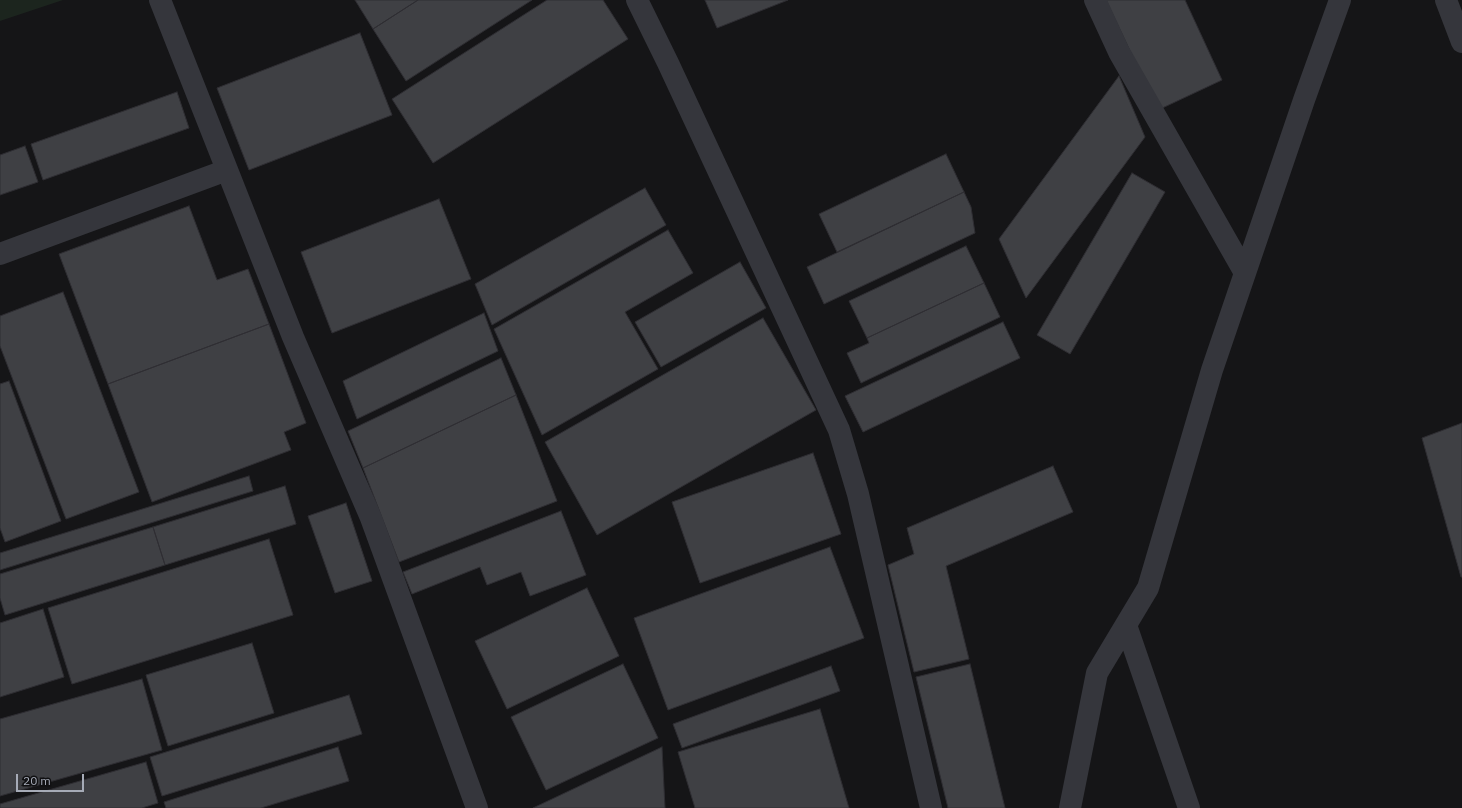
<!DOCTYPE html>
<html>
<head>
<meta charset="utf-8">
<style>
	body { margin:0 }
	#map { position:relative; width:1462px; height:808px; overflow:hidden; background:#151517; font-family:"IBM Plex Sans",sans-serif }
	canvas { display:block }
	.scale { position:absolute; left:16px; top:774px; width:68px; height:18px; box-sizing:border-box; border:2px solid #a6abb7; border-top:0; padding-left:5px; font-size:12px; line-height:14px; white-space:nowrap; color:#a6abb7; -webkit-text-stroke:3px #101012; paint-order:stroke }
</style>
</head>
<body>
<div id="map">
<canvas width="1462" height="808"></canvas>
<div class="scale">20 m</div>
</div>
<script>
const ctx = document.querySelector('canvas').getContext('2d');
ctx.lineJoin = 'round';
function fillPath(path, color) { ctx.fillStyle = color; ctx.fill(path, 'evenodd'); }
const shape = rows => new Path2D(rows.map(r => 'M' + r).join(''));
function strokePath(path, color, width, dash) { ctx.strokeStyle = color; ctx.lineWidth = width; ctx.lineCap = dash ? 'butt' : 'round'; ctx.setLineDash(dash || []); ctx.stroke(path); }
fillPath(shape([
	[0,0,63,0,0,21]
]), '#1c251e');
const building = shape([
	[355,0,418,0,373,29,355,0],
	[418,0,532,0,406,81,373,29,418,0],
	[547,0,603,0,628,39,433,163,392,99,547,0],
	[705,0,788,0,717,28,705,0],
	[1106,0,1185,0,1222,80,1158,110,1106,0],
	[360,33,392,115,249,170,217,88,360,33],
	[1119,76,1145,137,1026,298,999,239,1119,76],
	[177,92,189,128,43,180,31,144,177,92],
	[25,146,38,182,0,195,0,155,25,146],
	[946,154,964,192,837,252,819,214,946,154],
	[1132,173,1165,192,1070,354,1037,335,1132,173],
	[645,188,666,225,492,325,475,284,645,188],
	[964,192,971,207,975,233,824,304,807,267,964,192],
	[439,199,471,279,332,333,301,252,439,199],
	[189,206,217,280,248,269,269,324,108,384,59,254,189,206],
	[668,230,693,273,625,312,658,369,542,435,494,329,668,230],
	[966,246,984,283,867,338,849,301,966,246],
	[740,262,766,308,661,367,635,322,740,262],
	[984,283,1000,317,861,383,847,353,869,343,867,338,984,283],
	[63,292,139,492,66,519,0,346,0,316,63,292],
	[484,313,498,351,357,419,343,381,484,313],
	[763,318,816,410,597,535,545,442,763,318],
	[1003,322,1020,358,863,432,845,396,1003,322],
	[269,324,306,423,284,432,291,450,152,502,108,384,269,324],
	[501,358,516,395,363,468,348,431,501,358],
	[9,381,61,521,5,542,0,528,0,384,9,381],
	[516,395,557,501,399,562,363,468,516,395],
	[1462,423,1462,577,1461,577,1422,438,1462,423],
	[813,453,841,534,700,583,672,502,813,453],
	[1053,466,1073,512,946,566,969,659,914,672,888,565,914,554,907,528,1053,466],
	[249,476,253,491,0,570,0,553,249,476],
	[285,486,296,524,165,565,153,527,285,486],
	[346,503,372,581,335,593,308,516,346,503],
	[561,511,586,575,530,596,521,572,487,585,480,567,412,594,403,572,561,511],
	[153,527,165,565,5,615,0,598,0,574,153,527],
	[269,539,293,615,72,684,48,608,269,539],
	[830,547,864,638,668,710,634,618,830,547],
	[587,588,619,656,507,709,475,641,587,588],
	[43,609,64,677,0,697,0,623,43,609],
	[252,643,274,713,168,746,146,675,252,643],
	[623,664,658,738,546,790,511,717,623,664],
	[970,664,1005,808,948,808,916,677,970,664],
	[831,666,840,691,682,748,673,724,831,666],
	[142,679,162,750,0,796,0,719,142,679],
	[349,695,362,734,162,796,150,757,349,695],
	[820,709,849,808,695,808,678,752,820,709],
	[338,747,349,781,261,808,166,808,164,802,338,747],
	[662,747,665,808,533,808,662,747],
	[146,762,158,803,142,808,0,808,0,804,146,762]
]);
fillPath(building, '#3f4044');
strokePath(building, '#2f2e33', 1);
strokePath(shape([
	[160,0,293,337,371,518,477,808],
	[637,0,668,63,839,430,858,494,931,808],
	[1095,0,1119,52,1245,273],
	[1446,0,1462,42],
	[0,254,227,170],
	[1126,625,1189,808],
	[1070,808,1097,673,1148,588,1212,370,1304,100,1340,0]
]), '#35363c', 22);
</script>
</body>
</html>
